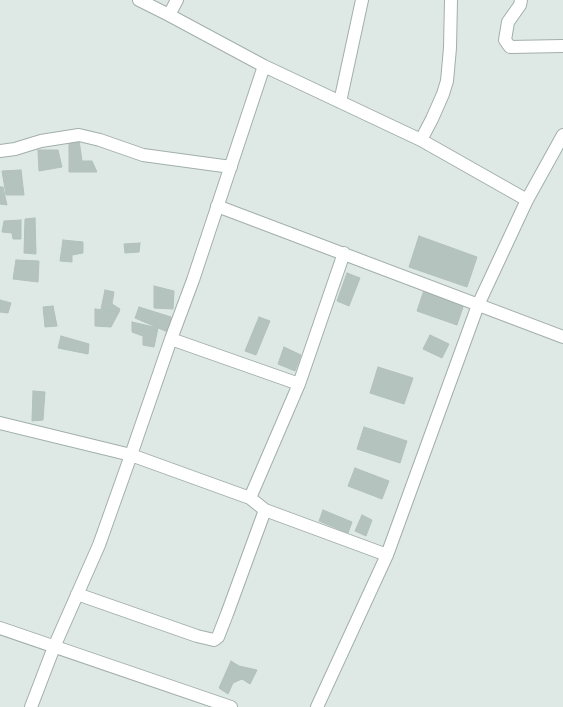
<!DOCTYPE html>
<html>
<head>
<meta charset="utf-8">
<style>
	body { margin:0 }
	canvas { display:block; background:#dee8e4 }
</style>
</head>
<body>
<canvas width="563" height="707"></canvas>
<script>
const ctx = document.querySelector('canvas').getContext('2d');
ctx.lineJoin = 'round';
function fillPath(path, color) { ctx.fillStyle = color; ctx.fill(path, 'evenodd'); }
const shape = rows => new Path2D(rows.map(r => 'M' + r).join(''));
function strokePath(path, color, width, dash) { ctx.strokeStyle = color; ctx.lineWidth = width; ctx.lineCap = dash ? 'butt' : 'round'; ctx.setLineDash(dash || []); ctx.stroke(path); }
const building = shape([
	[79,140,82,161,92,161,97,172,69,172,69,143,79,140],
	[38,150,58,150,62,167,39,171,38,150],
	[21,170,24,195,6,195,2,171,21,170],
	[0,187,3,187,7,205,0,204,0,187],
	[35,218,36,254,24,253,25,219,35,218],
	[21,220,21,239,13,239,12,233,2,232,4,221,21,220],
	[419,236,477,257,467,287,409,267,419,236],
	[63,240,83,242,83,253,72,255,72,262,60,261,63,240],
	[140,243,139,252,125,253,124,244,140,243],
	[16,260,39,261,38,282,13,279,16,260],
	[347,273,360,278,349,306,337,301,347,273],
	[154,286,174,291,173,309,154,308,154,286],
	[105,290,114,292,112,304,120,309,119,312,101,309,105,290],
	[424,290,464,304,457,325,417,311,424,290],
	[0,300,11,303,8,313,0,312,0,300],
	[53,306,57,326,45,327,43,307,53,306],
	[139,307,171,317,170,333,135,318,139,307],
	[95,309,119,312,111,327,95,326,95,309],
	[259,317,270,321,256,355,245,351,259,317],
	[132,322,158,328,154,347,143,345,143,336,132,332,132,322],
	[430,335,449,344,442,358,423,349,430,335],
	[61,336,89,344,88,354,58,348,61,336],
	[284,347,301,355,295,371,278,364,284,347],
	[378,367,413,378,404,404,370,393,378,367],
	[33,391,45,392,43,420,32,421,33,391],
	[364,427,407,441,400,463,357,449,364,427],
	[355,468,389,481,382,499,348,486,355,468],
	[323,510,352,522,348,533,319,521,323,510],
	[362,515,372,520,366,536,355,531,362,515],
	[231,661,239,666,257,670,250,684,242,679,233,683,228,694,219,688,231,661]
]);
fillPath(building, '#b4c3be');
strokePath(building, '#b1c1bc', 1);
const street = shape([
	[139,0,169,15,264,66,421,140,527,200],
	[521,0,520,5,508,22,505,40,510,47,563,46],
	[169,15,177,0],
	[340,102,362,0],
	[421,140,432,119,443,94,447,81,450,48,451,0],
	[0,151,15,149,41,141,79,135,100,140,143,155,231,167],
	[217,206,563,337],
	[171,339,299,384],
	[0,423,131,455,250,498,265,510,387,555],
	[250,498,299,384,344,253],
	[77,594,197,636,214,640,218,637,227,614,265,510],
	[0,628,231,707],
	[31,707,54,647,99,545,131,455,171,339,193,280,264,66],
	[317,707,387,555,478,305,527,200,563,135]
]);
strokePath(street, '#a2afab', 14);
strokePath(street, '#fff', 12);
</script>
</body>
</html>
